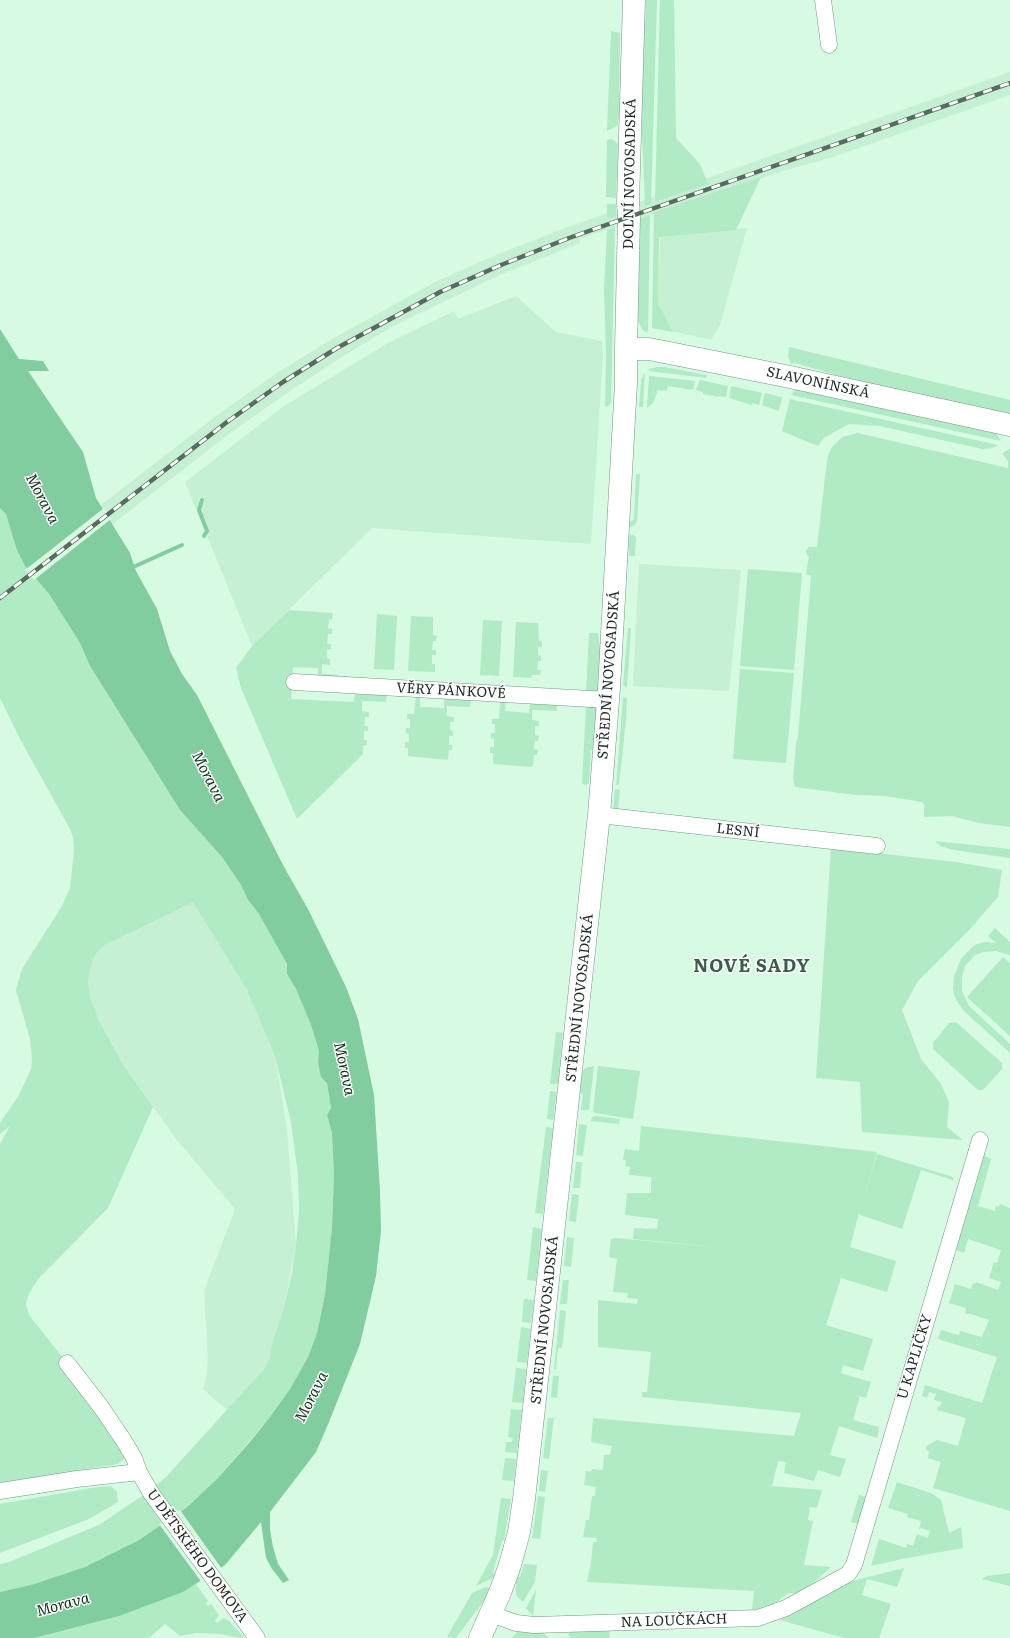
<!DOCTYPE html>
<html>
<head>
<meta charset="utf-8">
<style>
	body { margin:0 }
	canvas { display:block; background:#d6fae2 }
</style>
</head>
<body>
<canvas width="1010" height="1638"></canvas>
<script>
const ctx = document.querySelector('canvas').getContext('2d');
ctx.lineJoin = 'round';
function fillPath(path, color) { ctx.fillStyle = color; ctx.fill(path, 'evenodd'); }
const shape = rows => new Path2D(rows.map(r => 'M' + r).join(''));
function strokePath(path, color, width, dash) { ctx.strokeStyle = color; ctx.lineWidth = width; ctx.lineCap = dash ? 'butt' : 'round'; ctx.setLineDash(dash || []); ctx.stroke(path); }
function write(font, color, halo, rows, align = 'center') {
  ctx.font = font + ' Literata,serif'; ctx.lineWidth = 3; ctx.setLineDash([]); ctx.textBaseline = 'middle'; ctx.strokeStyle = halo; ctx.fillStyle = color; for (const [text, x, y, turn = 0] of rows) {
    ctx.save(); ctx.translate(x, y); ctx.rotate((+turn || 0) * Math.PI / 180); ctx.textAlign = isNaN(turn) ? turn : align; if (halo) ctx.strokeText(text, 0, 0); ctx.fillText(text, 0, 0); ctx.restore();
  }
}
fillPath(shape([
	[1010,72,1010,95,833,157,783,171,579,239,580,243,500,275,397,324,345,355,290,391,233,431,0,611,0,583,220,413,277,373,332,339,435,282,496,255,565,228],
	[747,228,720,325,711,340,671,331,658,302,660,235],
	[516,296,556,332,602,341,603,356,591,544,372,528,252,646,185,482,284,406,388,343,454,311,458,319],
	[639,564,741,570,729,691,633,686],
	[193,901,246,988,275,1056,287,1130,296,1245,284,1307,272,1344,270,1356,265,1368,227,1410,203,1389,206,1378,208,1356,204,1291,235,1209,176,1139,122,1063,94,1009,90,997,88,982,91,965,95,955,103,946]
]), '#c6f0d4');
fillPath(shape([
	[646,0,657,0,651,204,645,206,641,110],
	[660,0,674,0,676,138,700,164,708,184,655,202],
	[611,31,620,33,619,117,617,126,607,131],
	[612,139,618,144,616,198,606,197,607,140],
	[761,177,736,230,659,237,658,303,673,332,652,328,654,212],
	[607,204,616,204,616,217,607,218],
	[650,215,648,331,647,333,642,329,637,319,639,219],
	[615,227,611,403,608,406,605,407,606,355,604,289,607,230],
	[789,347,1010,400,1010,415,856,381,795,363,791,364,788,356],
	[657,367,664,367,707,375,706,378,649,371,649,369],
	[645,373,643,407,639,407,641,380],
	[650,376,695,381,693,390,668,386,667,391,658,390,653,403,647,408,649,376],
	[700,380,728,386,726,397,719,396,719,397,703,394,703,392,696,390],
	[731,386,762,393,759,405,752,403,752,405,729,398],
	[797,388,996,433,1001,441,791,395],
	[765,393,782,397,779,411,762,405],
	[790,399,998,445,993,448,982,449,880,426,849,424,824,438,818,446,782,431],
	[858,433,1008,468,1008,461,1003,455,1004,452,1010,449,1010,827,979,823,952,816,924,817,924,804,922,802,885,796,856,795,795,787,793,778,796,744,798,736,811,576,806,574,809,557,807,555,806,550,809,547,817,547,825,477,828,456,832,447,842,437],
	[636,474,640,474,637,521,635,525,629,527,629,523,634,519],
	[0,508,6,514,25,566,49,594,80,643,90,666,180,810,222,857,241,885,248,900,259,914,287,964,287,974,296,989,311,1025,319,1051,318,1062,327,1083,331,1108,327,1115,332,1133,334,1175,332,1227,325,1294,317,1333,308,1357,290,1389,270,1417,218,1478,186,1508,139,1540,85,1567,31,1585,0,1592,0,1564,9,1562,99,1525,142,1496,165,1478,265,1368,269,1359,272,1344,284,1307,292,1273,296,1245,299,1210,298,1175,291,1122,275,1056,246,988,193,902,103,946,95,955,91,965,88,982,91,1000,99,1020,122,1063,153,1107,108,1208,39,1278,29,1293,26,1304,29,1315,67,1363,122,1447,125,1458,118,1464,0,1483,0,1144,10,1126,0,1134,0,1123,19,1095,31,1069,32,1059,30,1039,16,990,22,969,62,906,70,888,74,851,73,837,70,829,20,739,0,698],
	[628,534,633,535,636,537,635,556,629,556],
	[748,569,802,573,794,670,740,666],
	[289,610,333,613,332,619,327,620,329,620,328,628,332,629,332,634,328,634,327,644,331,644,331,649,327,649,327,659,330,659,330,665,322,664,322,674,338,675,338,679,318,678,318,668,293,667,291,699,354,702,355,692,387,694,386,702,362,701,362,711,369,712,369,717,365,717,364,726,368,726,368,731,364,731,364,740,367,740,367,745,363,746,363,754,297,819,241,688,236,668,252,646],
	[377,614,397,616,394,670,374,669],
	[411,616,433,617,433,635,437,636,436,641,433,641,432,650,436,650,436,655,432,655,432,664,435,664,435,672,408,671],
	[483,620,502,621,499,676,480,675],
	[516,622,538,623,539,641,542,641,542,647,538,647,538,655,541,656,541,661,538,661,537,670,541,670,540,675,532,675,531,678,513,677],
	[628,628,631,628,627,688,623,685],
	[589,633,598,633,601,656,600,686,597,692,586,692],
	[740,669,794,673,786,763,733,759],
	[416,696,420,696,420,707,444,708,444,697,471,699,470,707,447,706,447,716,454,717,454,722,450,722,450,730,453,731,453,736,449,736,449,745,452,745,452,750,449,750,448,759,447,760,408,756,408,748,405,748,405,742,409,742,409,734,406,733,406,728,410,728,410,719,407,719,407,714,414,714],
	[623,697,627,698,626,720,619,785,616,785],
	[506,700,505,711,529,713,530,702,557,703,557,711,532,710,532,720,539,721,539,726,535,726,535,735,539,736,538,741,535,741,534,749,538,750,537,755,534,755,533,766,531,767,494,764,493,762,493,753,490,753,490,747,494,747,494,739,491,738,491,733,495,733,495,724,492,724,492,719,499,719,500,701],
	[586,705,597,706,595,747,590,751,591,754,589,783,586,785,582,784],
	[615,789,620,790,618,811,613,811],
	[935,841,1010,849,1010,858,954,850,940,846],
	[831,848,956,862,1002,870,998,897,970,929,918,981,902,1010,921,1059,941,1084,949,1102,947,1127,963,1140,862,1132,860,1082,816,1078],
	[995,928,1010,942,1010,955,996,951,984,952,975,955,965,966,962,978,962,991,969,1006,1010,1044,1010,1053,963,1010,955,998,953,989,954,976,961,959,970,949,975,945,984,942,996,943,988,936],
	[1003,957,1010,963,1010,1036,967,997],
	[956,1022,1002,1063,1002,1069,983,1090,978,1090,933,1049,933,1043,949,1023],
	[556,1032,563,1033,558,1084,550,1084],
	[594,1066,589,1110,581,1110,583,1096,579,1091,581,1075,585,1068],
	[598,1066,640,1071,633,1119,595,1113,593,1111],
	[550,1091,557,1092,553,1120,547,1119],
	[596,1116,620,1119,619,1124,591,1121,592,1117],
	[579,1124,587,1125,583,1156,576,1155],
	[641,1126,877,1152,861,1207,877,1154,953,1177,953,1180,921,1170,902,1229,860,1215,859,1213,850,1247,896,1261,887,1292,841,1278,826,1325,873,1339,863,1371,843,1365,841,1373,871,1382,866,1398,860,1396,853,1420,879,1427,879,1429,877,1438,839,1426,830,1455,846,1459,840,1477,818,1470,814,1481,784,1473,786,1462,778,1461,772,1486,822,1490,817,1508,810,1507,808,1520,813,1521,804,1565,831,1567,802,1593,788,1593,777,1602,752,1611,754,1591,587,1582,591,1563,593,1542,597,1542,596,1538,583,1537,586,1520,589,1520,592,1496,595,1496,596,1487,584,1485,586,1471,591,1472,592,1469,603,1470,604,1455,610,1455,612,1446,591,1442,593,1418,794,1436,801,1413,642,1397,642,1392,647,1392,651,1352,598,1347,598,1300,637,1304,638,1299,627,1298,628,1293,613,1292,617,1259,609,1257,611,1239,615,1238,736,1249,633,1239,634,1228,657,1229,658,1219,625,1215,627,1193,651,1193,651,1177,629,1175,630,1167,625,1166,626,1160,623,1160,625,1149,639,1151],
	[546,1127,553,1128,543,1214,535,1213],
	[984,1155,991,1159,978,1206,995,1211,996,1206,999,1207,1000,1204,1010,1208,1010,1511,933,1488,941,1462,928,1458,929,1452,926,1449,927,1446,937,1440,958,1446,966,1418,937,1410,938,1406,940,1407,942,1402,934,1400,936,1394,929,1392,927,1398,922,1396,925,1385,982,1403,997,1357,938,1339,941,1330,959,1335,960,1331,982,1337,989,1320,971,1314,965,1314,966,1308,949,1303,955,1284,971,1289,973,1283,976,1284,976,1282,998,1290,1001,1282,989,1278,994,1262,997,1263,1001,1250,968,1239,964,1253,956,1250],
	[576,1162,582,1162,580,1188,573,1188],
	[572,1194,579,1195,576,1222,569,1221],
	[533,1227,542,1229,536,1281,527,1280],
	[567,1237,574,1238,571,1267,564,1266],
	[563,1280,569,1280,567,1304,560,1304],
	[524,1299,534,1300,531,1323,522,1322],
	[560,1310,566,1311,562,1348,558,1348,556,1369,554,1369],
	[521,1327,531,1329,527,1363,517,1362],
	[516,1368,526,1369,523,1403,512,1402],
	[553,1376,559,1376,557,1398,551,1397],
	[511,1409,522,1410,517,1453,505,1452,506,1442,512,1442,513,1438,508,1437],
	[548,1418,554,1418,549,1459,543,1458],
	[505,1458,516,1459,514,1481,502,1480],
	[541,1470,548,1471,545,1492,539,1491],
	[897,1482,931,1493,941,1500,949,1533,961,1527,963,1548,907,1558,871,1566,879,1539,906,1548,907,1544,913,1546,917,1534,928,1538,930,1531,921,1528,919,1530,921,1521,907,1517,908,1514,888,1508],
	[111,1486,117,1492,118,1502,89,1519,0,1553,0,1504,91,1488],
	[859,1495,867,1497,859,1524,851,1522],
	[538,1496,545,1497,540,1539,532,1538],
	[501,1498,511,1499,504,1540,502,1541,493,1572,495,1577,476,1586,493,1555],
	[524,1564,537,1565,535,1582,523,1602,516,1595,516,1576,520,1577],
	[904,1568,897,1587,867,1579,862,1595,891,1604,879,1638,844,1638,780,1620,848,1582],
	[1010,1573,1010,1586,982,1579,987,1576],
	[196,1584,208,1601,206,1603,208,1606,211,1604,219,1615,215,1621,217,1623,224,1618,229,1621,244,1637,240,1638,220,1634,196,1633,180,1636,165,1624,149,1638,34,1638,183,1592],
	[486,1587,492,1589,486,1598,456,1638,447,1637,472,1593],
	[536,1590,533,1616,526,1608],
	[574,1630,609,1631,610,1638,571,1638,568,1634],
	[518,1631,543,1633,549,1638,512,1638]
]), '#b0ebc5');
fillPath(shape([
	[0,329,19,359,43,361,49,371,28,371,83,452,96,498,130,553,136,571,157,609,170,651,182,674,197,695,283,865,309,911,346,987,358,1019,374,1095,380,1191,381,1231,376,1276,360,1344,329,1422,316,1452,270,1512,270,1530,273,1547,278,1564,289,1580,283,1583,272,1569,266,1558,261,1522,225,1565,183,1592,119,1616,34,1638,0,1638,0,1592,31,1585,85,1567,139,1540,186,1508,218,1478,249,1443,270,1417,290,1389,308,1357,317,1333,325,1294,332,1227,334,1175,332,1133,327,1115,331,1108,327,1083,321,1077,318,1062,319,1051,311,1025,296,989,287,974,287,964,259,914,248,900,241,885,222,857,180,810,90,666,80,643,49,594,25,566,17,550,6,514,0,508]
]), '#82cd9f');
fillPath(shape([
	[104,508,111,519,34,580,25,570],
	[180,1510,222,1569,202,1583,159,1524]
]), '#d6fae2');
strokePath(shape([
	[202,500,199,510,207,531,204,536],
	[131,568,182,545]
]), '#82cd9f', 4);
const minor = shape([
	[823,0,829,45],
	[294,682,608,700],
	[599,815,877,846],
	[67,1363,101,1407,124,1441,134,1458,139,1472,151,1493,257,1638],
	[0,1491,77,1479,139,1472],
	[491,1614,516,1623,534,1625,758,1618,786,1608,848,1574,854,1565,980,1140]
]);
const secondary = shape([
	[626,349,649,349,790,377,1010,425],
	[480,1638,501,1590,510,1565,519,1532,524,1499,599,815,609,688,626,383,626,349,629,217,628,202,634,0]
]);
strokePath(minor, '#779883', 17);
strokePath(secondary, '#779883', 23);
strokePath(minor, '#fff', 16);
strokePath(secondary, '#fff', 22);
const rail = shape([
	[0,598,227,422,283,382,337,348,440,292,501,265,569,238,1010,83]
]);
strokePath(rail, '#576c5e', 4.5);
strokePath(rail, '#fff', 3, [9]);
write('14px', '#1f2d24', '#fff', [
	["DOLNÍ NOVOSADSKÁ",630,174,-89],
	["SLAVONÍNSKÁ",818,383,12],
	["STŘEDNÍ NOVOSADSKÁ",609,675,-86],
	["VĚRY PÁNKOVÉ",451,691,3],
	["LESNÍ",738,831,6],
	["STŘEDNÍ NOVOSADSKÁ",580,998,-84],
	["STŘEDNÍ NOVOSADSKÁ",545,1320,-84],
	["U KAPLIČKY",915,1357,-73],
	["U DĚTSKÉHO DOMOVA",197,1556,54],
	["NA LOUČKÁCH",674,1621,-2]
]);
write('italic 15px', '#11321f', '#fff', [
	["Morava",42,499,62],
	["Morava",208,777,63],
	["Morava",344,1069,78],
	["Morava",312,1397,-63],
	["Morava",63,1605,-15]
]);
ctx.letterSpacing = '1px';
write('bold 18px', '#3d5c49', '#fff', [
	["NOVÉ SADY",752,967]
]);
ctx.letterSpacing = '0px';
</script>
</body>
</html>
